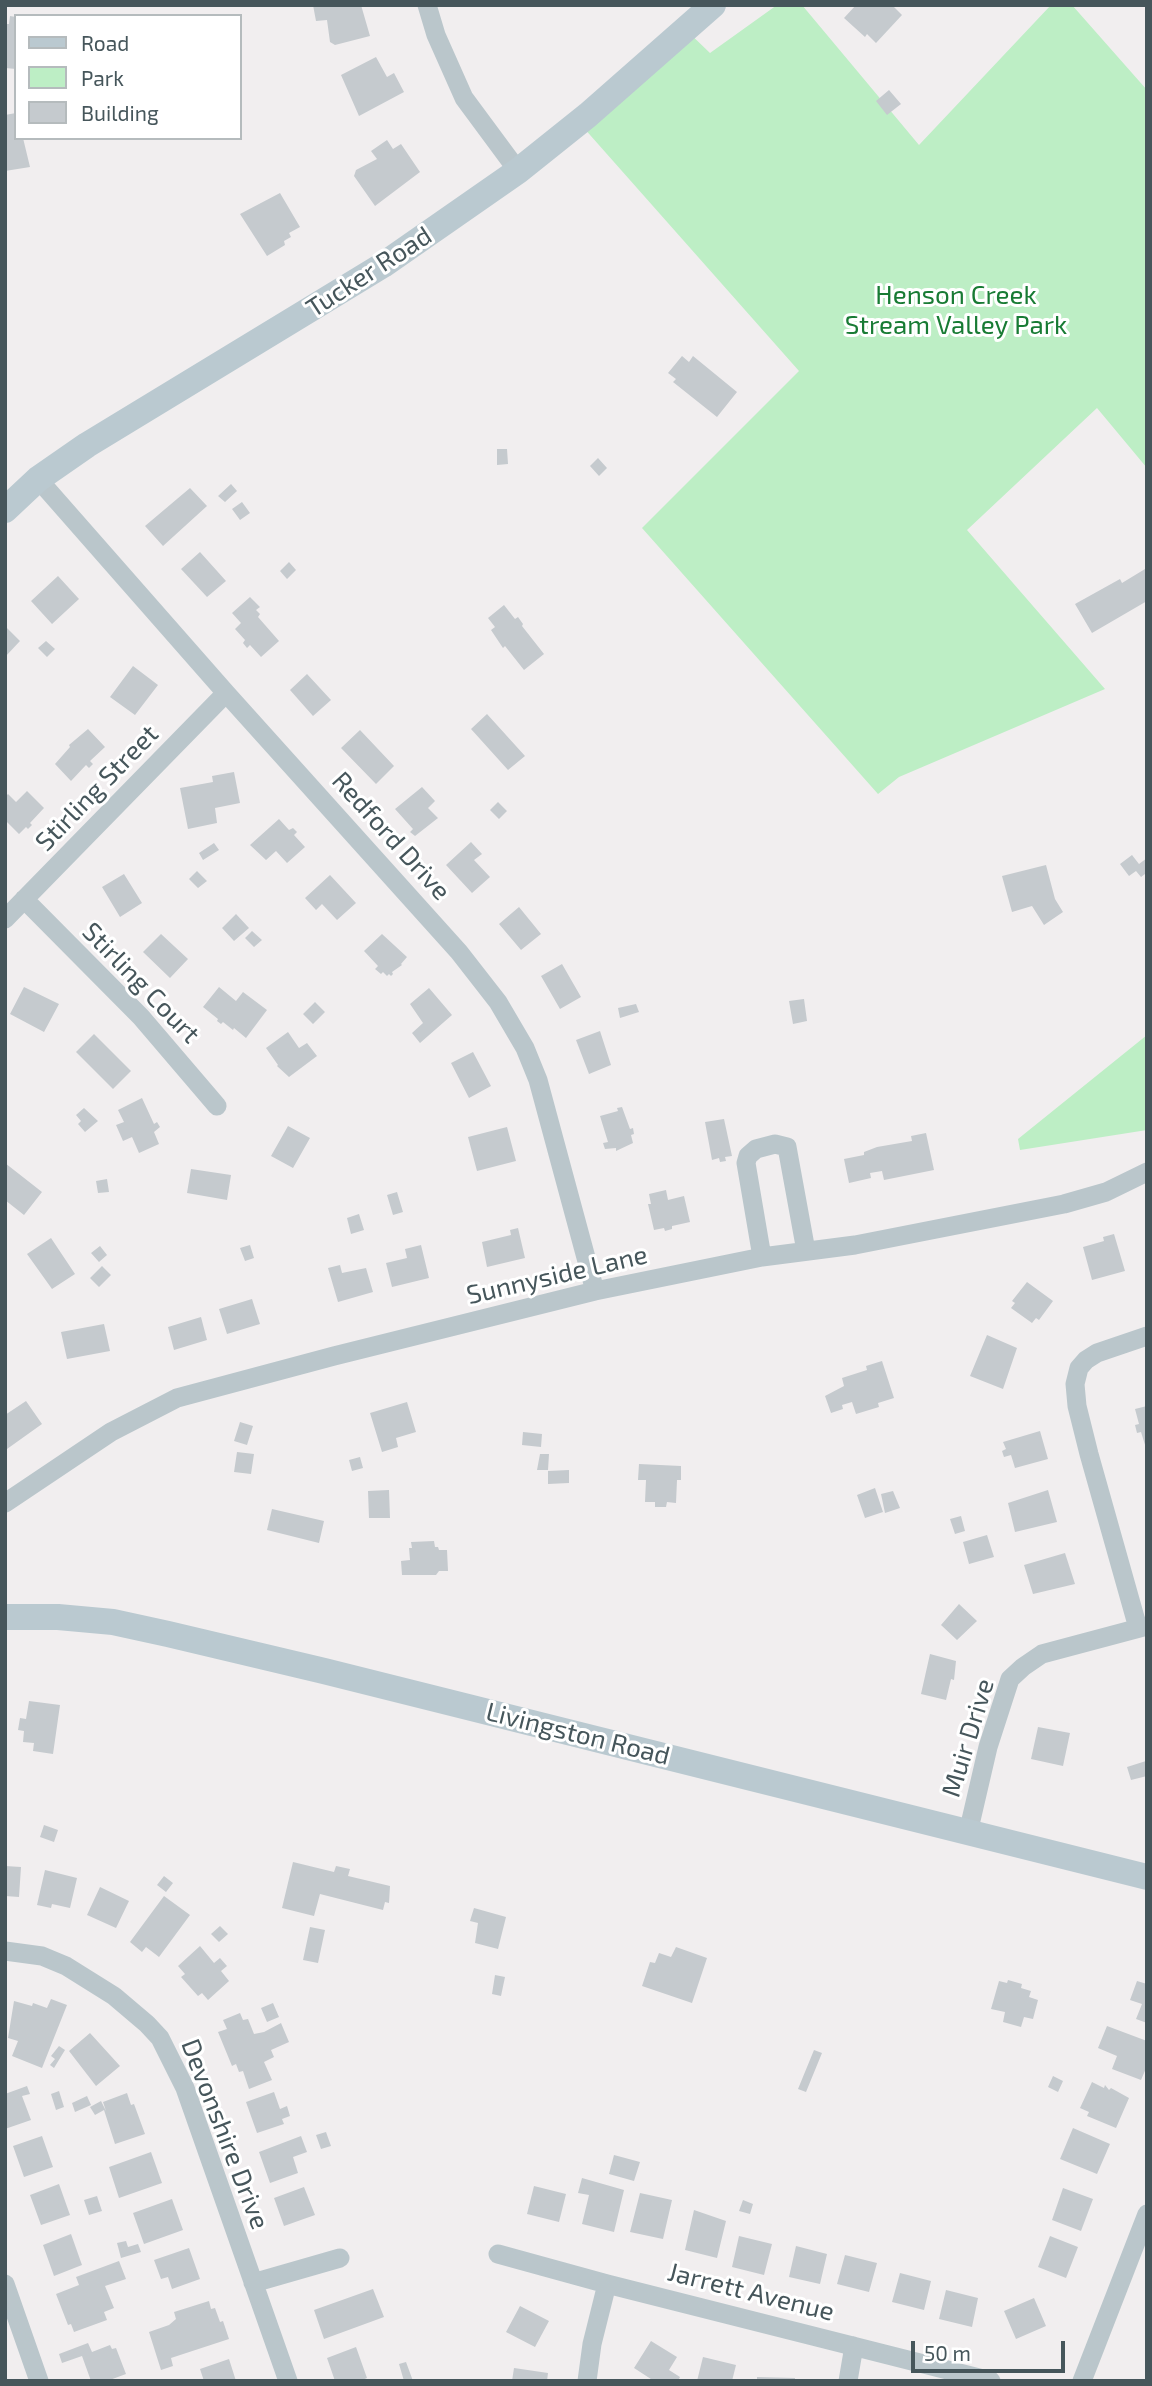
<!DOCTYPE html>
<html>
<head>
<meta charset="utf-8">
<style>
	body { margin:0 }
	#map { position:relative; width:1152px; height:2386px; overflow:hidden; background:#f1eeef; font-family:"Exo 2",sans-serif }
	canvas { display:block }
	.frame { position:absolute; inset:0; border:7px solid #46565b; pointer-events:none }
	.legend { position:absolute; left:14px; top:14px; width:228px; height:126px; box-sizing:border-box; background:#fff; border:2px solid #b5bbbd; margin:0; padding:9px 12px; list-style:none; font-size:21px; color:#46565b }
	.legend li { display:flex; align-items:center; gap:14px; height:35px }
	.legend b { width:35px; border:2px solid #b5bbbd }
	.scale { position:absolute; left:911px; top:2341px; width:154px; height:32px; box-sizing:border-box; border:4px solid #46565b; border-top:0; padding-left:9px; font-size:21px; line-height:24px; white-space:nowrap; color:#46565b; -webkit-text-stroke:5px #fff; paint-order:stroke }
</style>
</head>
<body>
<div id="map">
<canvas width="1152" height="2386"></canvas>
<div class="frame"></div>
<ul class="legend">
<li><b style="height:9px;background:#bac9d0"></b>Road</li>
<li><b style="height:19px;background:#bdeec5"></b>Park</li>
<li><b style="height:19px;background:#c5cace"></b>Building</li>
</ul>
<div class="scale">50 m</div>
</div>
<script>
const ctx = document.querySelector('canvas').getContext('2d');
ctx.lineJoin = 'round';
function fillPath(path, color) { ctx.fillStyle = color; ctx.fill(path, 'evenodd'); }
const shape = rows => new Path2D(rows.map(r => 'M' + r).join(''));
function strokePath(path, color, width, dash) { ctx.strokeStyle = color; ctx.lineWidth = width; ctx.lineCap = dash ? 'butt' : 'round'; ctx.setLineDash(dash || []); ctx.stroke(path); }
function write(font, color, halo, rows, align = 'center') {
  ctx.font = font + ' "Exo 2",sans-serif'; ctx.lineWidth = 6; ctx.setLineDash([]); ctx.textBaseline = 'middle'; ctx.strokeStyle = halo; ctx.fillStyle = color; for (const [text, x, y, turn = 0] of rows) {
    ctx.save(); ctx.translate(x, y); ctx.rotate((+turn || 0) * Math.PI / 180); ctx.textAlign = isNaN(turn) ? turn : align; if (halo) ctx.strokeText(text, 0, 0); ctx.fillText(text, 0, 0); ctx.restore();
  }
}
fillPath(shape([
	[777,5,802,5,919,145,1051,5,1072,5,1147,90,1147,468,1097,408,967,530,1105,689,899,777,878,794,642,528,799,371,575,118,683,27,710,53],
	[1147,1035,1147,1130,1020,1150,1018,1139]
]), '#bdeec5');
fillPath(shape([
	[313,5,361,5,370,36,335,45,330,42,327,20,316,21],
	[856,5,896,5,894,7,902,15,876,43,867,34,865,37,844,18],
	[10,16,16,17,16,69,5,68,5,28,6,24,9,24],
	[376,57,387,77,394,73,404,92,359,116,341,75],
	[889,90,901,104,887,115,876,101],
	[16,113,16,138,23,138,30,167,5,171,5,115],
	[387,140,393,149,401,144,420,172,375,206,354,176,356,170,377,159,371,151],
	[280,193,300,227,289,233,291,237,284,241,285,245,267,256,240,214],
	[682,356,689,362,693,356,737,392,717,417,673,382,676,379,668,373],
	[497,449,507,449,508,464,497,465],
	[598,458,607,468,599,476,590,466],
	[231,484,237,491,225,502,218,496],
	[190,488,207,506,163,546,145,526],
	[242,502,250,513,240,520,232,509],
	[200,552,226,581,207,597,181,569],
	[289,562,296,570,287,579,280,571],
	[1145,569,1147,601,1092,633,1075,604,1120,579,1122,583],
	[58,576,79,599,52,624,31,601],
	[250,597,260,607,256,610,260,614,258,617,279,641,261,657,250,645,247,648,243,643,245,640,235,629,241,623,232,613],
	[504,605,515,619,518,617,523,624,522,626,544,654,524,670,505,646,503,648,491,630,495,627,488,618],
	[5,626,20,641,5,657],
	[46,641,55,649,47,657,38,648],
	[133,666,158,685,135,715,110,697],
	[307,674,331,700,313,716,290,690],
	[487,714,525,756,508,770,471,729],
	[88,729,105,747,90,761,93,764,89,768,86,765,71,781,55,764,70,747,69,745],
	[360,730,394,766,376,784,341,748],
	[234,772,240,803,215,808,217,823,188,829,180,788,213,782,212,776],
	[422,787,435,801,428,808,438,818,415,836,410,832,413,829,395,809],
	[27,791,44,808,30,823,32,825,28,829,26,827,19,834,5,820,5,797,8,794,16,802],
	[498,802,507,811,499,819,490,810],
	[279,819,289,830,293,828,297,832,294,835,305,847,287,863,276,851,266,860,250,845],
	[471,842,482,854,474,860,490,877,472,893,446,865],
	[214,843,219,850,203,860,199,853],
	[1132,855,1139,864,1147,858,1147,877,1145,874,1141,877,1136,871,1129,876,1120,864],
	[1046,865,1055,899,1063,912,1044,925,1032,906,1012,912,1002,876],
	[197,871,207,881,198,888,189,879],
	[124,874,142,903,120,917,102,887],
	[330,875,356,903,337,920,322,904,316,910,305,898],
	[519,907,541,934,521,950,499,924],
	[236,914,249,928,234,941,222,928],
	[252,931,262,940,254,947,245,938],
	[161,934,188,959,170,978,143,952],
	[382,934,407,957,401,964,402,965,392,972,393,974,391,976,389,974,387,976,383,972,381,974,375,969,378,966,364,951],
	[562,964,581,997,560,1009,541,976],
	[24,987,59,1004,44,1032,10,1014],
	[219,987,236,1001,243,992,267,1010,246,1038,234,1028,233,1030,223,1022,221,1024,217,1021,218,1019,203,1007],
	[429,988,452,1015,420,1043,412,1033,423,1023,410,1004],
	[804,999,807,1021,793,1024,789,1001],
	[315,1002,325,1012,313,1024,303,1014],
	[636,1004,639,1012,620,1018,618,1008],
	[600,1031,611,1065,589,1074,576,1040],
	[288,1032,299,1048,307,1043,317,1056,289,1077,277,1066,278,1065,266,1048],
	[94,1034,131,1071,113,1089,76,1052],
	[473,1052,491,1086,469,1098,451,1063],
	[142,1098,154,1124,157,1122,160,1127,154,1132,159,1144,139,1153,132,1137,123,1141,116,1125,124,1122,118,1110],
	[622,1107,630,1129,633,1128,634,1134,631,1135,633,1143,616,1151,616,1148,605,1149,603,1143,608,1142,600,1116,618,1111,617,1108],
	[84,1108,98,1121,85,1132,78,1124,81,1121,76,1115],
	[724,1119,732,1156,725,1157,726,1161,720,1162,719,1158,712,1160,705,1122],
	[288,1126,310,1138,293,1168,271,1156],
	[507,1127,516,1161,477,1171,468,1137],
	[926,1133,934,1170,884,1180,882,1171,870,1173,871,1178,849,1183,844,1159,864,1155,864,1152,877,1147,912,1141,911,1136],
	[5,1163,42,1192,24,1215,5,1200],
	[191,1169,231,1175,227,1200,187,1193],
	[107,1179,109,1192,98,1193,96,1181],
	[666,1190,668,1200,684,1196,690,1222,672,1226,672,1229,665,1231,664,1228,654,1230,648,1204,651,1204,649,1194],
	[397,1192,403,1212,393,1215,387,1195],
	[359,1214,364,1230,351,1234,347,1218],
	[518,1228,525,1258,487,1267,482,1242,511,1235,510,1230],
	[1114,1234,1125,1271,1092,1280,1083,1247,1104,1241,1103,1237],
	[51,1238,75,1274,52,1289,27,1254],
	[250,1245,254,1258,245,1261,240,1248],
	[421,1245,429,1278,392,1287,386,1263,407,1258,405,1249],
	[100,1246,107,1255,99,1262,91,1253],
	[340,1265,342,1273,366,1268,373,1292,338,1302,328,1268],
	[102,1266,111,1275,99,1287,90,1278],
	[1027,1282,1053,1301,1039,1320,1036,1318,1032,1323,1011,1308,1015,1303,1012,1301],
	[252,1299,260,1324,227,1334,219,1309],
	[201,1317,207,1340,174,1350,168,1327],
	[104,1324,110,1351,67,1359,61,1332],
	[987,1335,1017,1348,1003,1389,970,1376],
	[882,1361,894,1398,878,1403,879,1407,856,1414,852,1402,842,1405,843,1409,831,1413,825,1396,844,1386,842,1378,867,1370,866,1366],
	[26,1401,42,1424,7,1449,5,1415],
	[407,1402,416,1432,396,1438,398,1447,382,1452,370,1413],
	[1147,1406,1147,1448,1146,1448,1141,1432,1137,1433,1135,1425,1139,1424,1135,1409],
	[240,1422,253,1426,247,1445,234,1441],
	[1040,1431,1048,1459,1015,1468,1011,1455,1004,1457,1002,1451,1006,1449,1003,1442],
	[523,1432,542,1434,541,1447,522,1445],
	[237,1452,254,1454,251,1474,234,1472],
	[540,1454,549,1454,548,1470,537,1470],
	[360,1457,363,1468,352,1471,349,1460],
	[639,1464,681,1466,681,1480,677,1480,676,1503,667,1502,666,1507,655,1507,655,1502,645,1502,646,1480,638,1480],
	[569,1470,569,1483,548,1484,548,1471],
	[875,1488,883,1512,865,1518,857,1495],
	[389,1490,390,1518,369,1518,368,1491],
	[1048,1490,1057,1522,1015,1532,1008,1503],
	[893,1491,900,1508,885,1513,881,1494],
	[272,1509,324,1521,319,1543,267,1530],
	[961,1516,965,1531,955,1534,950,1519],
	[987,1535,994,1557,969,1564,963,1542],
	[434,1541,435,1547,438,1547,439,1550,447,1550,448,1571,439,1571,436,1575,402,1575,401,1561,410,1560,409,1548,412,1548,411,1542],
	[1065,1553,1075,1584,1033,1594,1024,1565],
	[959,1604,977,1621,957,1640,941,1625],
	[930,1654,956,1661,954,1680,951,1679,946,1700,921,1694],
	[29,1701,60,1705,53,1754,33,1751,34,1743,23,1742,24,1731,18,1730,20,1718,26,1719],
	[1038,1727,1070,1733,1063,1766,1031,1759],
	[1146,1761,1147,1776,1131,1780,1127,1767],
	[44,1825,58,1830,54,1842,40,1837],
	[293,1862,334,1872,336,1866,350,1869,348,1876,390,1886,389,1903,385,1902,383,1910,320,1894,314,1916,282,1908],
	[5,1866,21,1867,19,1897,5,1896],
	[45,1870,77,1878,70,1908,52,1904,51,1908,37,1905],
	[164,1876,173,1883,166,1892,157,1885],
	[100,1887,129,1901,116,1928,87,1915],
	[164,1896,190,1915,159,1957,146,1947,142,1952,130,1942],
	[474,1908,506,1917,498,1949,475,1943,478,1923,470,1921],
	[220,1926,228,1934,219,1942,211,1934],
	[310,1927,325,1930,318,1963,303,1960],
	[200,1946,214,1963,220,1958,227,1966,221,1971,229,1981,208,2000,202,1993,198,1996,181,1977,185,1974,178,1966],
	[676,1947,707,1958,692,2003,642,1986,650,1962,655,1963,659,1953,671,1957],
	[495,1975,505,1977,501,1996,492,1994],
	[1008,1980,1022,1984,1021,1988,1031,1991,1029,1997,1038,2000,1033,2019,1024,2017,1021,2027,1003,2022,1005,2012,991,2009,999,1981,1007,1983],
	[1137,1981,1147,1984,1147,2023,1136,2019,1142,2004,1130,2000],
	[51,1999,67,2005,42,2068,12,2056,18,2041,8,2038,14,2001,32,2006,33,2003,47,2008],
	[273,2003,279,2017,267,2022,261,2008],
	[240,2013,243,2020,248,2019,254,2034,264,2032,281,2023,289,2042,271,2050,274,2057,264,2062,272,2080,249,2089,243,2071,239,2072,236,2064,232,2066,218,2032,227,2029,223,2020],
	[1107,2026,1147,2041,1147,2066,1141,2080,1112,2069,1117,2056,1098,2048],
	[90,2033,120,2066,96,2086,69,2051],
	[59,2046,65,2050,54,2068,50,2065,55,2059,51,2056],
	[814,2050,822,2053,806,2092,798,2089],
	[1053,2076,1063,2081,1058,2092,1048,2087],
	[1092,2082,1104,2088,1105,2085,1109,2090,1111,2088,1129,2098,1116,2128,1087,2116,1089,2112,1080,2108],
	[27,2086,30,2094,22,2096,31,2120,5,2129,5,2094],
	[59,2091,64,2107,56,2110,51,2094],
	[274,2092,280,2109,287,2106,290,2116,282,2119,284,2124,257,2133,246,2102],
	[127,2093,131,2105,134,2104,145,2134,115,2144,104,2110,95,2115,90,2107,101,2101,106,2111,103,2102],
	[87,2096,91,2105,75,2112,72,2103],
	[1073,2128,1110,2144,1097,2174,1060,2159],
	[326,2132,331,2146,321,2149,316,2135],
	[42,2136,53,2167,24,2177,13,2146],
	[301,2136,307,2152,293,2157,298,2173,270,2183,259,2152],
	[151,2152,162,2183,119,2198,109,2167],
	[614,2155,640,2162,634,2181,609,2174],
	[582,2178,624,2190,614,2232,582,2224,589,2195,578,2193],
	[59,2184,70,2215,41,2225,30,2195],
	[534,2186,566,2194,559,2222,527,2214],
	[304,2187,315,2215,284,2226,274,2198],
	[1063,2188,1093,2199,1081,2231,1052,2220],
	[640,2193,672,2200,663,2239,630,2232],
	[97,2196,102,2211,89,2215,84,2200],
	[172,2199,183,2230,144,2244,133,2213],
	[743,2200,753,2204,750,2214,739,2211],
	[694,2210,726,2221,717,2258,685,2250],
	[71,2234,82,2265,54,2276,43,2245],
	[739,2236,772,2244,764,2275,732,2267],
	[1050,2236,1078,2247,1066,2278,1038,2267],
	[126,2241,128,2247,138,2244,141,2252,121,2258,117,2243],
	[796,2246,827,2254,820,2284,789,2277],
	[189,2248,200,2279,172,2289,168,2277,161,2279,154,2260],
	[845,2255,877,2263,869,2292,837,2284],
	[119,2261,126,2279,105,2286,114,2308,104,2312,107,2320,74,2332,71,2324,68,2325,56,2294,79,2285,76,2277],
	[900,2273,931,2281,924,2310,892,2302],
	[373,2289,384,2317,324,2339,314,2310],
	[946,2290,978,2298,972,2327,939,2319],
	[1034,2298,1046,2326,1016,2339,1004,2311],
	[209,2301,211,2309,215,2308,220,2322,223,2321,229,2339,171,2358,173,2366,161,2370,149,2332,169,2325,176,2319,174,2312],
	[520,2306,549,2321,535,2347,506,2332],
	[651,2341,677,2357,669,2370,680,2377,678,2381,654,2381,634,2368],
	[88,2343,92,2352,110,2345,112,2349,116,2348,126,2374,107,2381,91,2381,82,2356,62,2363,59,2354],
	[356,2347,367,2378,360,2381,335,2381,327,2358],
	[703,2357,736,2365,732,2381,697,2381],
	[229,2359,236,2381,204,2381,200,2369],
	[406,2362,413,2381,404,2381,399,2364],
	[514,2368,548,2373,547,2381,512,2381],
	[757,2377,795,2378,795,2381,757,2381]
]), '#c5cace');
strokePath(shape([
	[427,5,436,35,464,98,518,171],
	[38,479,226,693,459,952,498,1002,525,1048,538,1080,595,1291],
	[24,899,141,1017,217,1106],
	[5,919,226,693],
	[762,1257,746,1163,748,1156,756,1149,775,1144,787,1147,806,1251],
	[5,1503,111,1432,177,1398,334,1356,595,1291,762,1257,855,1245,1064,1204,1106,1192,1147,1172],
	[1138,1628,1089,1454,1077,1406,1075,1384,1079,1368,1086,1360,1097,1353,1147,1336],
	[968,1833,988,1747,1010,1679,1023,1667,1042,1654,1147,1626],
	[5,1951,42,1956,66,1966,114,1996,147,2024,160,2038,185,2088,288,2381],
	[498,2254,607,2284,991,2381],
	[253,2283,340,2258],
	[5,2284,39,2381],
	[587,2381,592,2344,607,2284],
	[848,2381,854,2346],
	[1082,2381,1147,2214]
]), '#bac6cb', 19);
strokePath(shape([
	[5,510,38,479,87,445,383,265,518,171,588,115,713,5],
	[5,1617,58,1617,113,1622,168,1634,324,1671,1147,1877]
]), '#bac9d0', 26);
write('26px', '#46565b', '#fff', [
	["Tucker Road",369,272,-33],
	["Stirling Street",97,788,-46],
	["Redford Drive",391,836,48],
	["Stirling Court",141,983,46],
	["Sunnyside Lane",557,1275,-13],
	["Livingston Road",578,1734,14],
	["Muir Drive",968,1738,-73],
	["Devonshire Drive",225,2134,69],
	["Jarrett Avenue",751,2292,14]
]);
write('26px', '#187b34', '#fff', [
	["Henson Creek",956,295],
	["Stream Valley Park",956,325]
]);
</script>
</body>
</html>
